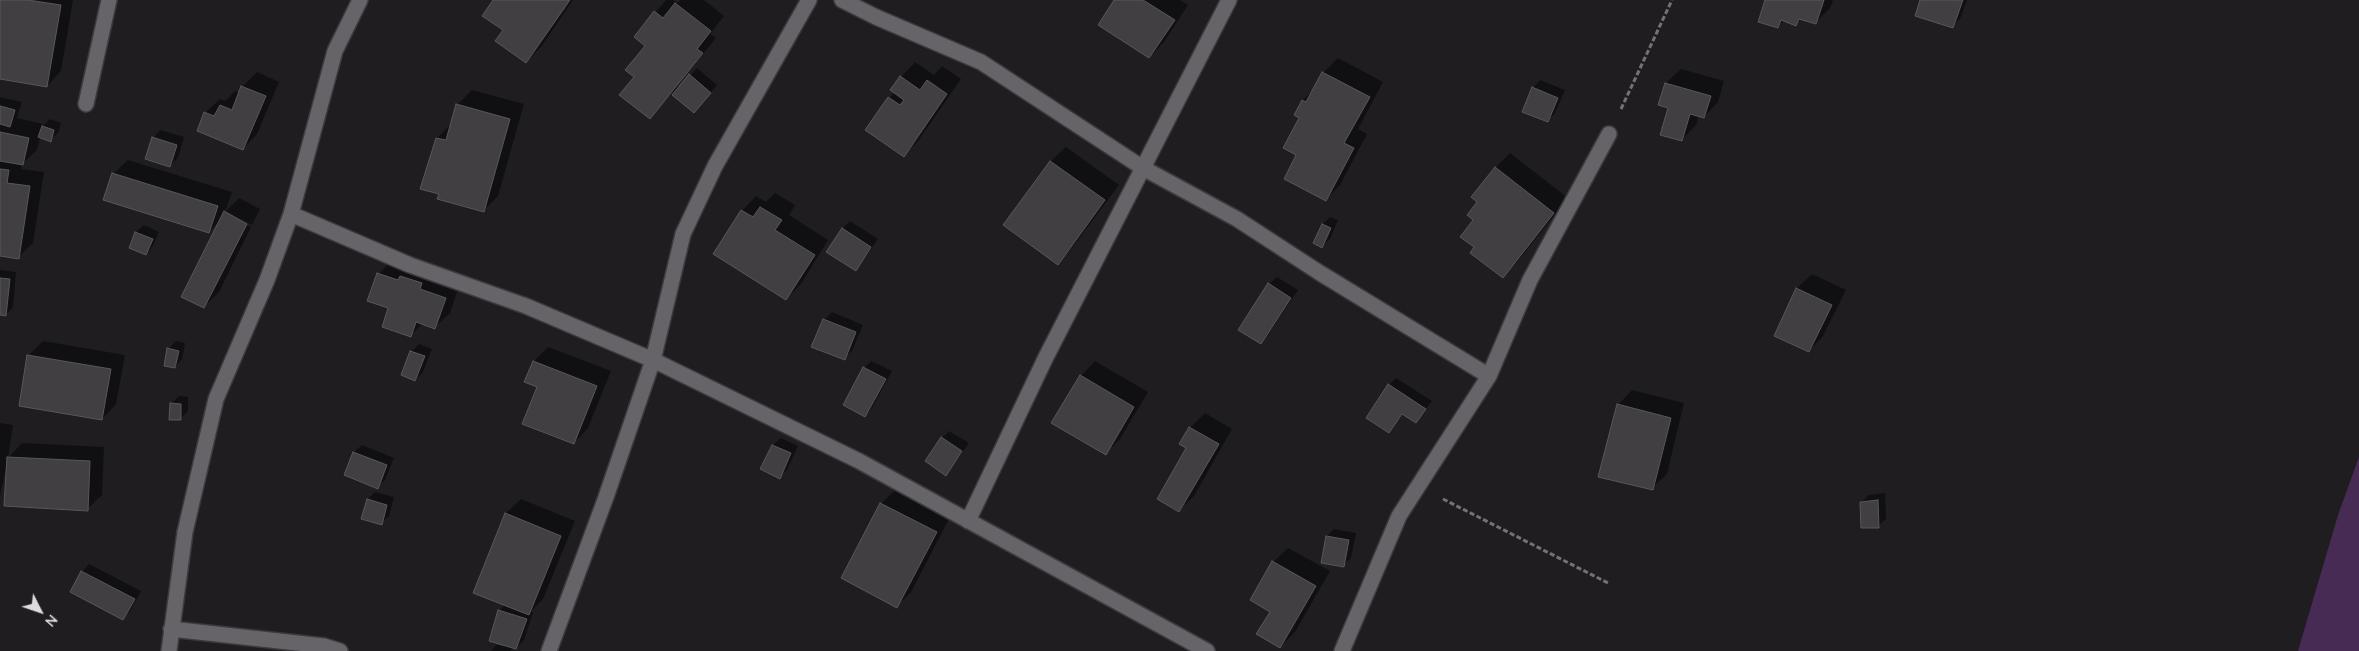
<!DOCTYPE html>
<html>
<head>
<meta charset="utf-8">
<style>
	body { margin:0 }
	#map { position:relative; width:2359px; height:651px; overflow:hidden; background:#1f1d20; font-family:Quicksand,sans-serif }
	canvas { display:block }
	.north { position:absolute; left:15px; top:586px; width:50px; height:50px; -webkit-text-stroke:4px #1f1d20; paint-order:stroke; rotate:131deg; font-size:14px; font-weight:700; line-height:20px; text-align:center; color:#dddcde }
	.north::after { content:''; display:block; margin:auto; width:18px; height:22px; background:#dddcde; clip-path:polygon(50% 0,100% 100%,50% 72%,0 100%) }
</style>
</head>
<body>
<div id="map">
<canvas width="2359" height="651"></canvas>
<div class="north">N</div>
</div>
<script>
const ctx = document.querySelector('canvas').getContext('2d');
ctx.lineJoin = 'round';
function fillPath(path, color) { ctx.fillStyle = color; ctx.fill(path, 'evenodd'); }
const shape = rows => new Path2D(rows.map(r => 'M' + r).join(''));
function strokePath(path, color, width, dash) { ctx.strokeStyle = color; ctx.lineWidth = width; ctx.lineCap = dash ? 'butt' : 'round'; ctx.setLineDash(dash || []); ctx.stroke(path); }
fillPath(shape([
	[2359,457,2359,651,2298,651,2338,515]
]), '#482b54');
fillPath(shape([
	[0,0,73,0,61,71,47,86,0,78],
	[495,0,573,0,541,47,526,62,505,30],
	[666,0,673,0,677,3,681,0,704,0,724,16,710,34,716,38,678,85,680,87,697,68,717,85,694,112,672,93,650,118,636,77,646,45,635,37],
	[1116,0,1180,0,1188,5,1164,42,1149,57],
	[1766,0,1833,0,1830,8,1815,23,1802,19,1796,24,1784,20,1778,27],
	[1921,0,1967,0,1960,19,1952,27],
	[1338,58,1383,82,1358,129,1367,134,1340,185,1325,200,1297,154,1301,117,1296,114,1303,100,1314,89,1323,73],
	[915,62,934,75,942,66,961,79,918,141,904,155,889,98,895,92,901,77],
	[1681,69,1724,81,1718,102,1704,117,1699,115,1696,125,1682,140,1669,107,1660,104,1666,83],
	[257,72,279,82,257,134,243,149,205,113,220,99,225,101,235,91,240,93,242,87],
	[1540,80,1565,90,1555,113,1547,121,1533,88],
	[472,90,524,104,498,196,483,211,440,194,437,138,451,124,457,105],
	[0,97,22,102,17,118,43,124,42,127,50,119,61,123,58,133,50,140,40,137,37,150,22,164,21,169,44,172,33,243,18,257,0,254],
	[160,130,184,137,178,158,170,165,153,138],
	[1066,147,1119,185,1072,248,1058,263,1004,225,1051,161],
	[1510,153,1568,198,1517,262,1503,277,1475,247,1475,220,1479,201,1495,168],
	[128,160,232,192,225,212,239,198,260,209,252,225,228,213,228,215,251,227,219,292,204,307,220,220,209,232,113,174],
	[775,193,795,205,789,215,828,240,801,284,786,299,742,211,756,196,766,202],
	[1330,217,1338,220,1330,239,1322,246,1315,243,1323,224],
	[850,221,878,239,856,270,842,229],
	[144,225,159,232,153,246,146,254,130,247,136,232],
	[393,259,460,283,450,313,435,327,423,323,411,335,390,308,379,274],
	[0,270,16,272,13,307,6,315,0,314],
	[1812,274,1846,290,1823,336,1809,351,1776,335,1797,288],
	[1277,277,1298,290,1268,335,1261,343,1269,284],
	[832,312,863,325,852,351,844,359,824,320],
	[43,341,125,355,116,404,102,419,28,356],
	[176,341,185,343,182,359,175,367,168,349],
	[419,344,432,349,423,372,415,380,411,352],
	[548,347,611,371,588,428,574,443,539,386,534,361],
	[871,361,892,371,872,408,865,416,864,368],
	[1095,361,1148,392,1120,439,1106,453,1081,376],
	[1396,378,1432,401,1416,421,1404,413,1389,432,1389,385],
	[1632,390,1684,403,1667,474,1652,488,1618,405],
	[179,396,188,397,188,411,180,419,172,403],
	[1205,413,1232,429,1194,496,1179,510,1188,448,1181,444,1190,428],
	[0,423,13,425,8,458,22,443,104,447,102,495,87,509,6,468,0,496],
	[949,431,969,443,946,474,942,438],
	[781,438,798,446,787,470,779,477,762,469,773,445],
	[362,445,394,458,385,480,377,487,345,474,354,452],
	[896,489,950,517,911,592,897,606,843,577,881,504],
	[375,492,394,497,389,516,381,523,368,499],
	[1885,493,1886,519,1878,526,1861,502,1869,495],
	[521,499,575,521,543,599,531,611,533,612,524,640,516,648,512,647,511,651,491,651,496,645,507,646,499,611,506,604,475,592,506,513],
	[1334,529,1356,533,1351,558,1343,565,1327,536],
	[1288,548,1330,571,1295,632,1280,647,1271,611,1273,562],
	[89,564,141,591,130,611,123,619,82,572]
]), '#0007');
const building = shape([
	[0,0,28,0,61,5,47,87,0,79,0,0],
	[493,0,570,0,526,63,495,41,503,30,482,16,493,0],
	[1114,0,1143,0,1175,20,1149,58,1098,25,1114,0],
	[1765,0,1824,0,1816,24,1799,19,1796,26,1781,20,1778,28,1758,22,1765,0],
	[1920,0,1963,0,1953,28,1915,16,1920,0],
	[675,3,711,31,697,49,703,53,650,119,619,95,634,77,625,70,645,46,634,37,654,11,663,18,675,3],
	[1322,72,1370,97,1344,143,1354,148,1326,201,1284,179,1296,155,1283,148,1299,118,1294,115,1302,100,1306,102,1322,72],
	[689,74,711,93,694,113,672,95,689,74],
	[900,76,920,90,927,80,947,94,904,157,865,130,888,97,900,105,904,100,890,90,900,76],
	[1665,83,1711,96,1704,118,1690,114,1682,141,1660,135,1668,108,1658,105,1665,83],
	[241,86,266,96,243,150,197,131,204,112,214,116,220,105,232,110,241,86],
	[1532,87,1558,98,1548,122,1522,112,1532,87],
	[456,104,510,119,484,212,437,199,439,194,420,189,436,138,446,140,456,104],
	[0,106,15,110,10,127,0,124,0,106],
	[42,126,54,130,51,142,38,137,42,126],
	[0,132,29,138,23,165,0,161,0,132],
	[152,137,177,145,170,167,145,159,152,137],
	[1050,161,1105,200,1058,265,1003,225,1050,161],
	[1495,167,1554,213,1503,278,1470,253,1474,247,1460,237,1473,220,1467,215,1477,202,1471,197,1495,167],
	[0,169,9,170,7,183,30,186,19,259,0,256,0,169],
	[112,173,218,206,209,233,103,200,112,173],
	[760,207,782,220,775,230,815,255,786,300,713,254,741,210,753,217,760,207],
	[224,211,247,224,204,308,181,297,224,211],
	[1322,224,1331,228,1322,248,1313,243,1322,224],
	[842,228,871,247,856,271,826,252,842,228],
	[135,232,153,239,146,255,129,248,135,232],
	[377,273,398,280,400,276,422,283,420,289,446,298,435,329,416,322,411,337,382,327,388,308,367,301,377,273],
	[0,278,10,279,6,316,0,315,0,278],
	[1268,283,1291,298,1261,344,1238,330,1268,283],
	[1796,288,1832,305,1809,352,1774,336,1796,288],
	[823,319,856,332,845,360,811,347,823,319],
	[167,348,179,351,175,368,164,366,167,348],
	[410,351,425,356,415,381,401,375,410,351],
	[27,355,111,369,102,420,19,406,27,355],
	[533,361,597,386,574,444,522,424,537,387,524,382,533,361],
	[863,367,886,379,865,417,843,405,863,367],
	[1080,375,1134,407,1106,455,1051,423,1080,375],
	[1388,384,1426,409,1416,423,1402,414,1389,433,1366,418,1388,384],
	[170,403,181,404,181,420,169,420,170,403],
	[1617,404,1671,418,1653,490,1598,477,1617,404],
	[1189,427,1219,444,1179,512,1157,499,1186,448,1179,444,1189,427],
	[941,437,962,451,946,476,925,461,941,437],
	[772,445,791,453,780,479,760,469,772,445],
	[353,452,387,465,378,489,344,475,353,452],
	[7,457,90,461,88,511,4,506,7,457],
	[367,499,387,505,382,525,361,519,367,499],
	[1878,500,1879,528,1861,528,1860,502,1878,500],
	[880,503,937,532,897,608,841,578,880,503],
	[505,513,561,536,529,615,473,593,505,513],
	[1326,536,1349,540,1344,567,1321,563,1326,536],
	[1272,561,1316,586,1280,648,1256,634,1270,612,1250,600,1272,561],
	[81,571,135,599,123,620,70,592,81,571],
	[498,610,527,619,516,649,489,641,498,610]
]);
fillPath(building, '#423f43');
strokePath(building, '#5a575b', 1);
const minor = shape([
	[842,0,876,17,981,62,1143,168,1237,219,1320,273,1489,376],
	[86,104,109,0],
	[291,214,410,265,526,306,653,360,859,461,1207,651],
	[968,521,1045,359,1229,0],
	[171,629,324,646,340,651],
	[169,651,185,532,216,399,267,280,291,214,335,51,360,0],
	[549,651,606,497,653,360,683,234,715,166,809,0],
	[1342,651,1399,516,1489,376,1530,280,1609,134]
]);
strokePath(minor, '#3c3a3c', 18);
strokePath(shape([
	[1621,109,1672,0],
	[1443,499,1608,583]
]), '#747275', 3, [5, 2.5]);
strokePath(minor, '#666468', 15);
</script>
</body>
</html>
